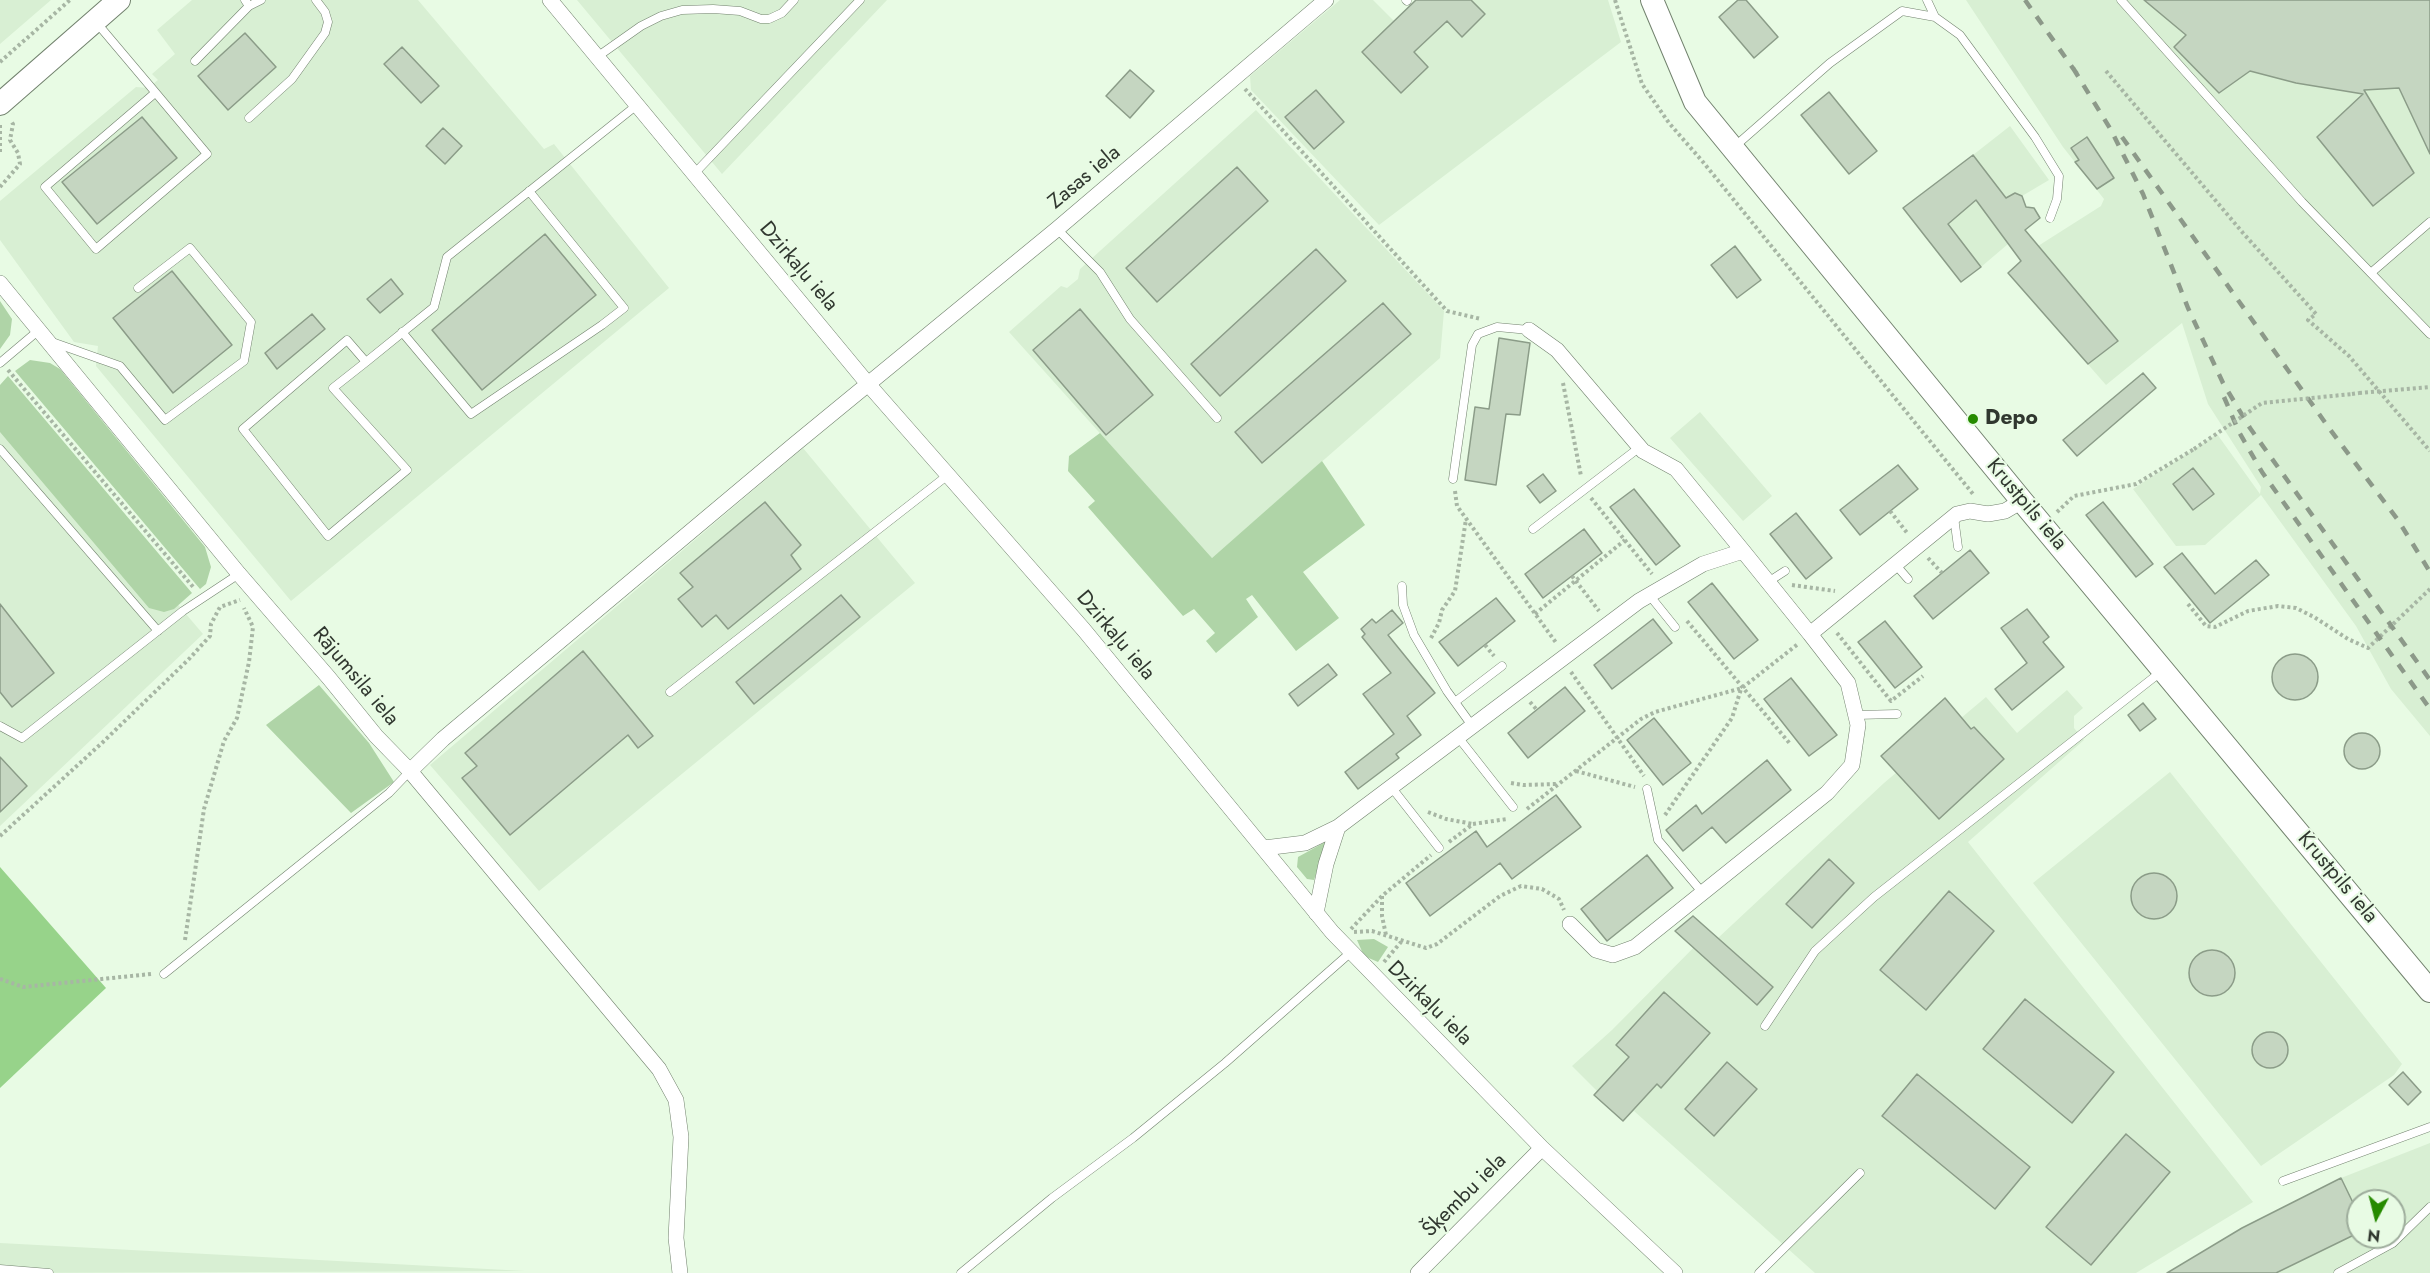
<!DOCTYPE html>
<html>
<head>
<meta charset="utf-8">
<style>
	body { margin:0 }
	#map { position:relative; width:2430px; height:1273px; overflow:hidden; background:#e8fbe4; font-family:Jost,sans-serif }
	canvas { display:block }
	.north { position:absolute; left:2346px; top:1189px; width:60px; height:60px; box-sizing:border-box; background:#e8fbe4; border:2px solid #9ead9c; border-radius:50%; rotate:187deg; font-size:16px; font-weight:700; line-height:24px; text-align:center; color:#30372f }
	.north::after { content:''; display:block; margin:auto; width:21px; height:27px; background:#268a00; clip-path:polygon(50% 0,100% 100%,50% 72%,0 100%) }
</style>
</head>
<body>
<div id="map">
<canvas width="2430" height="1273"></canvas>
<div class="north">N</div>
</div>
<script>
const ctx = document.querySelector('canvas').getContext('2d');
ctx.lineJoin = 'round';
function fillPath(path, color) { ctx.fillStyle = color; ctx.fill(path, 'evenodd'); }
const shape = rows => new Path2D(rows.map(r => 'M' + r).join(''));
function strokePath(path, color, width, dash) { ctx.strokeStyle = color; ctx.lineWidth = width; ctx.lineCap = dash ? 'butt' : 'round'; ctx.setLineDash(dash || []); ctx.stroke(path); }
function write(font, color, halo, rows, align = 'center') {
  ctx.font = font + ' Jost,sans-serif'; ctx.lineWidth = 4.5; ctx.setLineDash([]); ctx.textBaseline = 'middle'; ctx.strokeStyle = halo; ctx.fillStyle = color; for (const [text, x, y, turn = 0] of rows) {
    ctx.save(); ctx.translate(x, y); ctx.rotate((+turn || 0) * Math.PI / 180); ctx.textAlign = isNaN(turn) ? turn : align; if (halo) ctx.strokeText(text, 0, 0); ctx.fillText(text, 0, 0); ctx.restore();
  }
}
fillPath(shape([
	[0,0,51,0,0,44],
	[192,0,418,0,544,149,554,144,669,288,291,601,96,366,98,346,74,342,0,240,0,201,136,87,148,88,158,80,152,74,175,54,157,30],
	[577,0,887,0,722,174],
	[1340,0,1373,0,1394,21,1416,0,1608,0,1621,42,1379,225,1251,90,1250,76],
	[1966,0,2430,0,2430,736,2391,689,2356,626,2261,495,2205,545,2176,546,2133,489,2217,434,2260,494,2261,487,2208,404,2182,323,2106,385,2008,273,2038,246,2101,206,2104,199,2063,147],
	[1256,110,1444,311,1440,358,1212,558,1009,332,1061,286,1067,288,1078,279,1080,269],
	[2010,126,2049,180,2022,196,2014,193,2005,198,1973,155],
	[1976,200,2008,244,1981,267,1935,207],
	[1700,412,1772,496,1743,521,1670,438],
	[18,417,203,634,0,826,0,430],
	[803,448,915,583,539,891,430,765],
	[2067,690,2083,708,2074,716,2074,728,2084,740,1968,842,2253,1202,2136,1273,1815,1273,1634,1111,1623,1121,1594,1095,1597,1091,1572,1066,1612,1030,1710,931,1718,938,1884,783,1986,697,2017,733],
	[2170,772,2402,1064,2394,1075,2261,1166,2033,883],
	[2430,1143,2430,1273,2167,1273,2242,1228,2341,1178],
	[2358,1201,2394,1201,2394,1237,2358,1237],
	[0,1243,525,1271,0,1273]
]), '#d8efd3');
fillPath(shape([
	[0,301,12,319,10,335,0,349],
	[30,360,50,363,60,369,205,547,211,567,206,584,200,589,15,371],
	[8,376,192,593,174,609,164,612,149,608,0,432,0,385],
	[1100,433,1212,558,1322,461,1365,525,1303,572,1339,618,1296,651,1252,595,1246,599,1258,617,1216,653,1206,641,1215,633,1194,609,1183,616,1088,507,1095,501,1068,471,1069,456],
	[319,685,369,743,394,782,351,813,266,725],
	[1327,841,1314,880,1307,879,1297,867,1298,857],
	[1374,939,1388,947,1378,962,1364,956,1357,940]
]), '#afd4a7');
fillPath(shape([
	[0,867,106,988,0,1088]
]), '#97d38a');
const building = shape([
	[1416,0,1471,0,1485,14,1462,37,1447,21,1414,52,1428,67,1401,93,1362,52,1416,0],
	[1738,0,1746,0,1778,37,1754,58,1719,17,1738,0],
	[2144,0,2430,0,2430,154,2399,88,2364,90,2414,173,2373,206,2317,137,2363,94,2296,83,2250,71,2219,93,2174,47,2186,35,2144,0],
	[245,33,276,67,228,110,198,76,245,33],
	[402,47,439,86,421,103,384,64,402,47],
	[1130,70,1154,91,1130,118,1106,96,1130,70],
	[1316,90,1344,122,1314,149,1285,117,1316,90],
	[1829,92,1877,151,1849,174,1801,115,1829,92],
	[142,117,177,158,97,224,62,182,142,117],
	[443,128,462,146,445,164,426,146,443,128],
	[2087,137,2114,178,2097,189,2075,162,2079,160,2071,148,2087,137],
	[1973,155,2006,198,2015,193,2022,196,2026,207,2034,208,2040,218,2025,230,2118,341,2088,364,2008,273,2021,261,1976,200,1948,224,1981,267,1961,282,1903,208,1973,155],
	[1237,167,1268,201,1157,302,1126,268,1237,167],
	[545,234,596,295,482,390,432,330,545,234],
	[1735,246,1761,280,1737,298,1711,265,1735,246],
	[1316,249,1346,281,1220,396,1191,364,1316,249],
	[172,271,232,345,173,393,113,318,172,271],
	[391,279,403,294,380,313,367,299,391,279],
	[1383,303,1411,334,1262,463,1235,432,1383,303],
	[1080,309,1153,395,1106,435,1033,350,1080,309],
	[312,314,325,329,277,369,265,353,312,314],
	[1499,338,1530,343,1520,415,1506,414,1496,485,1465,480,1475,407,1489,409,1499,338],
	[2143,373,2156,388,2077,456,2063,440,2143,373],
	[1898,465,1918,489,1860,535,1840,510,1898,465],
	[2193,468,2214,494,2193,510,2173,484,2193,468],
	[1543,474,1556,491,1540,503,1527,486,1543,474],
	[1634,489,1680,546,1656,565,1610,507,1634,489],
	[765,502,801,545,791,555,801,569,728,629,716,615,702,627,678,599,693,587,680,573,765,502],
	[2103,502,2153,564,2136,577,2086,515,2103,502],
	[1796,513,1832,558,1806,579,1770,534,1796,513],
	[1584,529,1602,553,1543,598,1525,574,1584,529],
	[1970,550,1989,573,1933,619,1914,596,1970,550],
	[2182,553,2215,594,2256,560,2269,575,2210,623,2164,567,2182,553],
	[1712,583,1758,640,1734,659,1688,602,1712,583],
	[841,595,860,617,754,704,736,682,841,595],
	[1496,598,1515,621,1458,666,1439,642,1496,598],
	[0,604,54,673,12,707,0,692,0,604],
	[2027,609,2049,637,2043,642,2064,667,2012,710,1995,689,2027,663,2001,628,2027,609],
	[1392,610,1403,623,1388,635,1435,693,1407,716,1421,735,1396,754,1399,758,1358,789,1345,772,1394,734,1363,694,1391,673,1362,637,1365,634,1361,629,1372,619,1376,623,1392,610],
	[1653,619,1672,643,1612,689,1594,665,1653,619],
	[1885,621,1922,667,1895,688,1858,642,1885,621],
	[583,651,653,736,638,748,628,735,510,835,462,778,477,766,465,753,583,651],
	'2272 677a23 23 0 1 1 46 0a23 23 0 1 1-46 0Z',
	[1328,664,1337,675,1298,706,1289,694,1328,664],
	[1791,678,1837,735,1809,756,1764,699,1791,678],
	[1565,687,1585,711,1528,758,1508,733,1565,687],
	[1945,698,1971,729,1974,727,2004,759,1939,819,1881,756,1945,698],
	[2143,703,2156,719,2140,731,2128,715,2143,703],
	[1654,718,1691,763,1663,785,1627,740,1654,718],
	'2344 751a18 18 0 1 1 36 0a18 18 0 1 1-36 0Z',
	[0,757,27,786,0,812,0,757],
	[1767,760,1791,790,1726,843,1712,827,1683,851,1666,830,1696,805,1702,814,1767,760],
	[1556,795,1581,827,1512,879,1500,863,1430,916,1406,883,1476,831,1487,847,1556,795],
	[1647,855,1673,888,1607,941,1581,909,1647,855],
	[1829,859,1854,883,1812,928,1786,904,1829,859],
	'2131 896a23 23 0 1 1 46 0a23 23 0 1 1-46 0Z',
	[1949,891,1994,931,1926,1010,1880,970,1949,891],
	[1693,916,1773,987,1757,1005,1675,931,1693,916],
	'2189 973a23 23 0 1 1 46 0a23 23 0 1 1-46 0Z',
	[1664,992,1710,1033,1661,1088,1657,1084,1623,1121,1594,1095,1629,1057,1616,1045,1664,992],
	[2025,999,2114,1072,2072,1123,1983,1049,2025,999],
	'2252 1050a18 18 0 1 1 36 0a18 18 0 1 1-36 0Z',
	[1727,1062,1757,1089,1714,1136,1685,1109,1727,1062],
	[2403,1072,2421,1092,2408,1105,2389,1085,2403,1072],
	[1917,1074,2030,1167,1995,1209,1882,1116,1917,1074],
	[2126,1134,2170,1172,2091,1265,2046,1227,2126,1134],
	[2341,1178,2358,1213,2358,1233,2276,1273,2167,1273,2242,1228,2341,1178]
]);
fillPath(building, '#c5d6c1');
strokePath(building, '#8b9c88', 1.5);
const lane = shape([
	[245,0,249,6,261,0],
	[1406,0,1407,1],
	[1927,0,1935,17],
	[2121,0,2302,202,2430,334],
	[96,22,150,86,207,154,96,249,45,187,155,93],
	[597,57,641,26,661,16,682,10,713,9,740,11,761,19,769,19,782,13,794,0],
	[195,61,249,6],
	[249,118,292,79,325,33,328,22,325,12,316,0],
	[1733,148,1830,63,1902,11,1935,17,1960,35,2035,137,2059,176,2057,199,2050,218],
	[694,174,860,0],
	[1057,229,1100,272,1130,319,1217,418],
	[2372,272,2430,222],
	[402,332,471,414,602,325,624,308,529,191],
	[52,342,120,366,165,420,244,361,251,322,190,248,138,288],
	[366,362,347,340,243,429,328,536,407,470,333,388,366,362,434,307,447,257,637,105],
	[0,363,39,330],
	[0,449,158,631],
	[1453,479,1472,345,1478,334,1497,327,1529,330],
	[1954,517,1958,547],
	[1533,529,1640,447],
	[1895,564,1908,579],
	[1768,582,1785,571],
	[1402,586,1403,605,1414,635,1447,691,1473,727],
	[1650,596,1675,627],
	[670,692,948,475],
	[1455,702,1502,666],
	[1856,715,1897,714],
	[0,726,22,738,183,611,239,574],
	[1458,737,1513,807],
	[1392,788,1439,848],
	[1647,789,1658,840,1702,892],
	[164,974,389,793,410,771],
	[1765,1026,1815,951,1874,897,2162,671],
	[2283,1181,2430,1127],
	[0,1269,49,1273],
	[961,1273,1052,1198,1133,1138,1225,1063,1350,953],
	[1759,1273,1860,1173],
	[2338,1273,2393,1243,2430,1207]
]);
const street = shape([
	[550,0,868,384,1084,630,1332,932,1542,1148,1675,1273],
	[0,283,239,574,329,678,376,736,410,771,659,1069,676,1100,681,1137,676,1238,680,1273],
	[1529,330,1557,350,1643,451,1676,469,1743,551],
	[410,771,443,739,795,444,1057,229,1326,0],
	[1264,848,1305,843,1338,827,1639,601,1703,564,1743,551,1810,634,1957,514,1970,511,1988,514,2005,511,2022,501],
	[1316,913,1326,864,1338,827],
	[1570,924,1596,950,1613,955,1635,947,1827,793,1852,765,1858,725,1848,683,1810,634],
	[1418,1273,1542,1148]
]);
const secondary = shape([
	[1652,0,1695,102,2022,501,2430,991],
	[0,104,119,0]
]);
strokePath(lane, '#72826e', 9);
strokePath(street, '#72826e', 16);
strokePath(secondary, '#72826e', 24);
strokePath(shape([
	[1615,0,1642,84,1669,123,1703,162,1973,494],
	[0,62,70,0],
	[2106,71,2243,233,2316,314,2308,320,2349,356,2430,451],
	[1245,89,1447,311,1481,319],
	[0,152,0,123],
	[0,187,20,164,18,153,10,140,13,124,11,121],
	[8,370,194,588],
	[1563,383,1581,476],
	[2352,394,2359,393],
	[1455,491,1457,506,1557,644],
	[1591,498,1652,574],
	[1890,511,1908,534],
	[2057,512,2074,496,2136,484,2194,449],
	[1928,558,1942,573],
	[1572,576,1599,611],
	[1792,585,1835,591],
	[2188,604,2206,626,2215,627,2248,611,2278,606,2296,608,2314,617,2348,639,2368,648,2430,589],
	[1535,614,1625,540],
	[1687,621,1791,745],
	[1837,633,1891,701,1923,676],
	[1431,638,1439,623,1442,610,1455,591,1466,519],
	[1485,645,1494,656],
	[1571,672,1644,776],
	[1530,702,1537,710],
	[1576,771,1635,787],
	[1511,783,1523,785,1557,784],
	[1527,809,1641,719,1655,712,1742,688,1798,644],
	[1428,812,1446,819,1473,824],
	[1665,815,1732,718,1741,689],
	[0,836,103,742,189,659,210,636,211,624,220,607,240,600],
	[1449,842,1473,824,1507,819],
	[1382,896,1382,916,1386,935],
	[1351,929,1382,896,1431,855],
	[1354,932,1372,931,1426,948,1437,944,1500,896,1521,886,1542,889,1559,899,1564,910],
	[185,940,204,809,224,741,237,718,249,662,253,627,244,608],
	[1384,962,1401,942],
	[0,979,23,987,151,974]
]), '#a7b6a4', 4, [3, 3]);
strokePath(lane, '#fff', 8);
strokePath(street, '#fff', 15);
strokePath(secondary, '#fff', 22);
strokePath(shape([
	[2025,0,2077,74],
	[2073,68,2111,130,2143,194,2188,308,2223,383,2250,428,2430,680],
	[2122,137,2329,428,2398,520,2430,572],
	[2224,397,2239,432,2262,472,2430,709]
]), '#8c9989', 4.5, [10, 10]);
strokePath(shape([
	[2359,393,2430,387],
	[2194,449,2262,403,2352,394]
]), '#a7b6a4', 4, [3, 3]);
for (const [x, y, r, color] of [
	[1973,419,6,"#268a00"]
]) { const dot = new Path2D(); dot.arc(x, y, r, 0, 2 * Math.PI); ctx.fillStyle = color; ctx.fill(dot); strokePath(dot, '#e8fbe4', 2); }
write('21px', '#30372f', '#e8fbe4', [
	["Zasas iela",1085,178,-40],
	["Dzirkaļu iela",798,267,50],
	["Krustpils iela",2026,505,50],
	["Dzirkaļu iela",1115,636,50],
	["Rājumsila iela",355,677,50],
	["Krustpils iela",2337,878,50],
	["Dzirkaļu iela",1429,1004,45],
	["Šķembu iela",1465,1196,-45]
]);
write('bold 21px', '#30372f', '#e8fbe4', [
	["Depo",1985,419]
], 'left');
</script>
</body>
</html>
